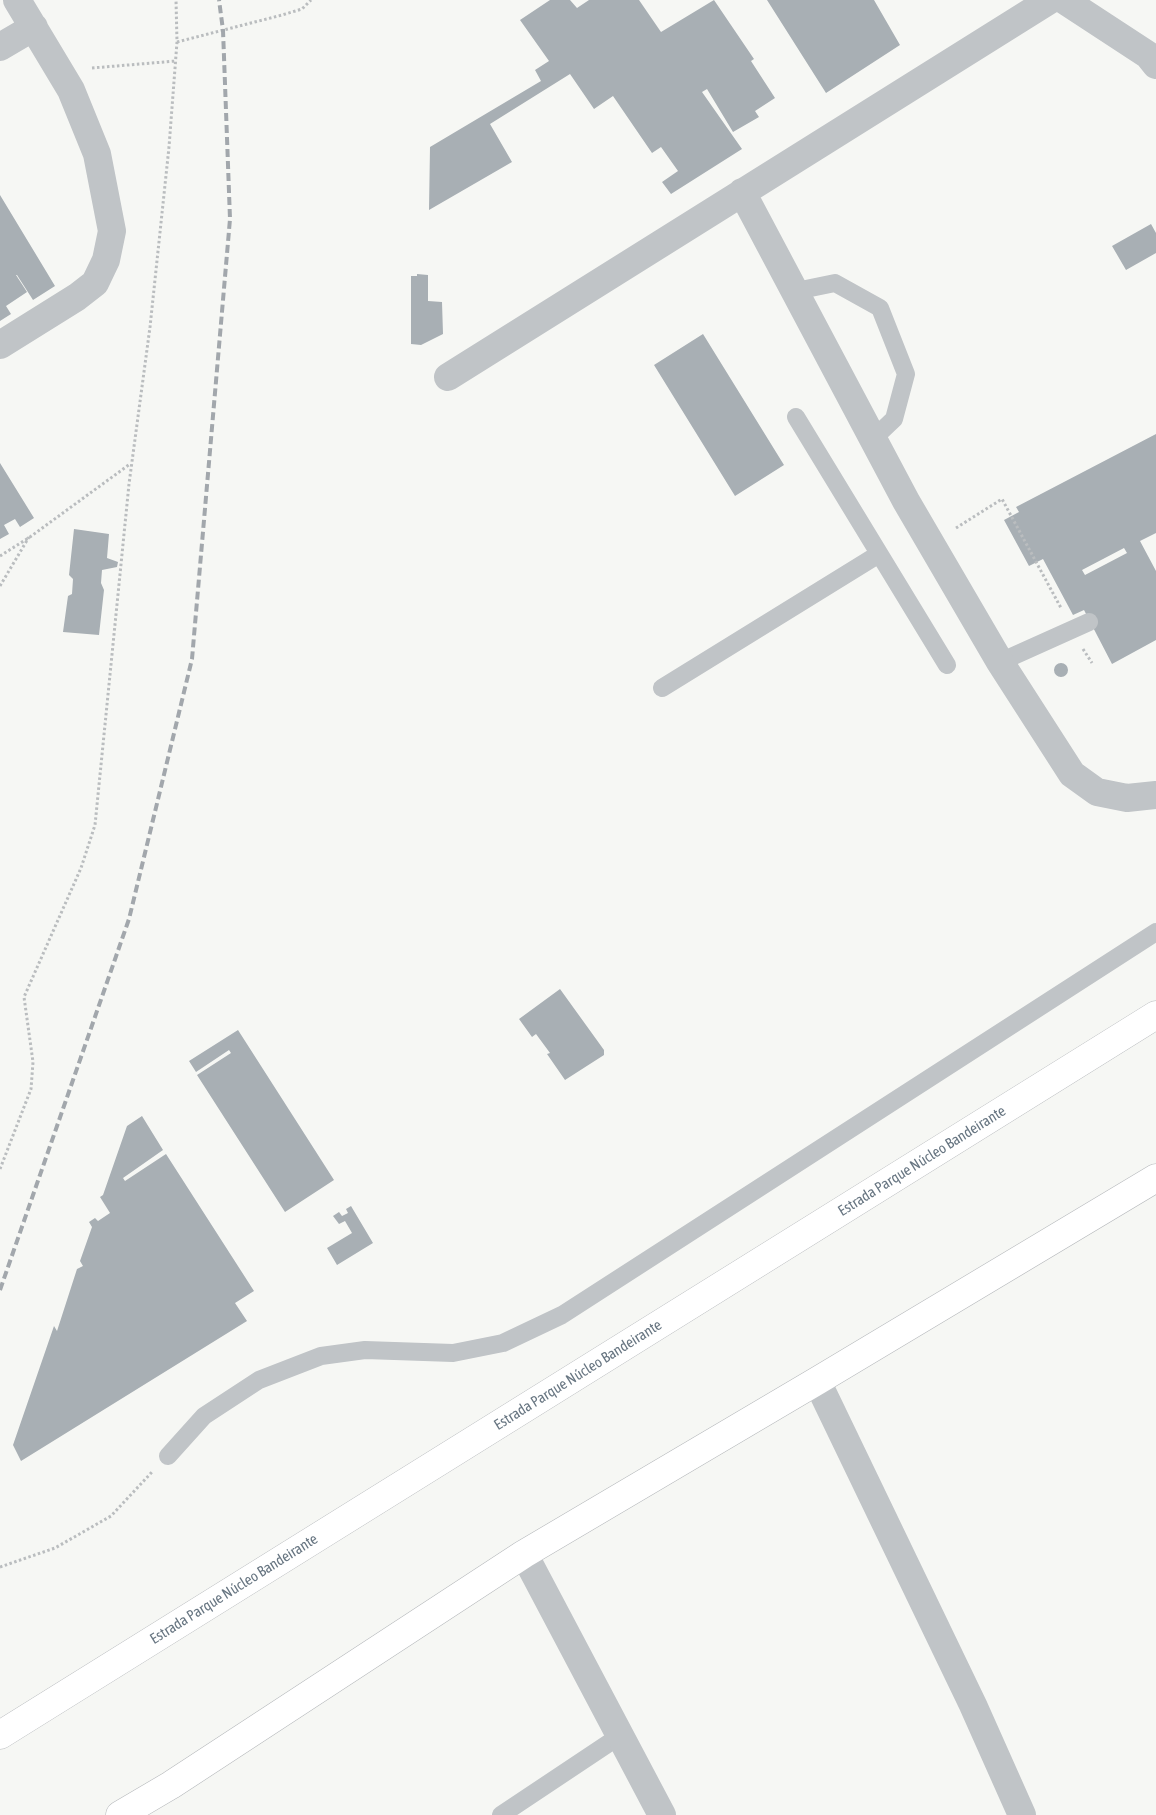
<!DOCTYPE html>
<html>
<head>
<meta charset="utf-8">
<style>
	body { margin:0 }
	canvas { display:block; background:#f6f7f4 }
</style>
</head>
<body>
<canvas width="1156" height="1815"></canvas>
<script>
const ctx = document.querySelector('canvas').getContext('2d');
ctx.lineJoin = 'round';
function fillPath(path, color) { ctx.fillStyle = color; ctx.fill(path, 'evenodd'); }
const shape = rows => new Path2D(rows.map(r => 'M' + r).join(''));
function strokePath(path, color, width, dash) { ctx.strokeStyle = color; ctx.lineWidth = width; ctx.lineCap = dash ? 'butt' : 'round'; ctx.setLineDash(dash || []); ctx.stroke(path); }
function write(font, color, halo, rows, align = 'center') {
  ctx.font = font + ' "Asap Condensed",sans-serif'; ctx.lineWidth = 5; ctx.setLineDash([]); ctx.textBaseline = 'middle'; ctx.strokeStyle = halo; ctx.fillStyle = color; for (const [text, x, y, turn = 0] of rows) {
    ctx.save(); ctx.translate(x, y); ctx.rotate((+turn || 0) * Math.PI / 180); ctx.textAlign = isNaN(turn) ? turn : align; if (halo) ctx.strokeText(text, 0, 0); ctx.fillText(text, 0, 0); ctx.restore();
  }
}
fillPath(shape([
	[550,0,570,0,577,8,589,0,639,0,661,32,714,0,754,59,751,61,775,98,755,111,759,117,733,132,707,89,702,92,742,149,671,194,662,182,678,171,661,147,652,153,613,96,594,109,570,74,490,124,512,162,429,210,430,147,541,81,535,70,549,61,520,20],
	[767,0,874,0,900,45,826,93],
	[0,195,55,286,33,300,17,275,16,275,27,292,6,306,11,314,0,321],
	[1151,224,1156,233,1156,253,1126,270,1112,246],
	[417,274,428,275,428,301,442,302,443,334,421,345,411,344,411,276,417,276],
	[703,334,784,465,735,496,654,365],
	[1156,434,1156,533,1140,541,1156,571,1156,640,1112,664,1084,610,1073,615,1043,559,1029,566,1004,520,1019,512,1016,507],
	[1124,548,1127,553,1085,575,1082,570],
	[0,463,34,518,20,527,15,519,4,525,9,534,0,539],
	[74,529,109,534,107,558,118,562,117,567,102,570,101,583,104,590,99,635,63,632,68,596,72,594,73,579,69,575],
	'1054 670a7 7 0 1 1 14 0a7 7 0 1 1-14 0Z',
	[560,989,604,1050,604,1055,565,1080,547,1054,550,1053,536,1034,532,1037,519,1019],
	[238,1030,334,1180,285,1212,197,1075,231,1053,229,1050,196,1072,189,1061],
	[142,1116,163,1150,123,1178,125,1181,166,1154,254,1291,235,1303,247,1321,21,1461,13,1445,54,1326,57,1331,77,1269,83,1266,80,1261,92,1227,89,1222,95,1218,98,1221,110,1213,100,1197,103,1195,127,1126],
	[351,1206,373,1243,337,1265,327,1248,352,1233,345,1221,339,1224,333,1216,339,1212,342,1216,348,1213,346,1209]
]), '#a8afb4');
const highway = shape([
	[0,1735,1156,1015],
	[120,1815,171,1785,524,1554,817,1381,1156,1178]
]);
strokePath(highway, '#b5b8bb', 29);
strokePath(shape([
	[177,42,282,15,302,9,311,0],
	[92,68,176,61],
	[956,528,1002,499,1061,608],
	[0,556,30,537,130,464],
	[0,586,29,537],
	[1083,649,1092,663],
	[0,1169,31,1089,33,1062,24,997,81,868,95,825,129,484,150,327,169,147,177,42,176,0],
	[0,1567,55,1548,111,1516,152,1472]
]), '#babdbf', 3, [2.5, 2.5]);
strokePath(shape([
	[796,291,835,283,880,308,906,374,894,419,874,438],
	[796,417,947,665],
	[1000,662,1089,622],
	[662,688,879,554],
	[168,1456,204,1416,259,1380,321,1356,365,1350,453,1353,503,1343,562,1315,1156,932],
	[501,1815,621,1735]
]), '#c0c4c7', 18);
strokePath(shape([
	[1064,0,1148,55,1156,65],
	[0,47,34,27],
	[742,192,906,501,1000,662,1072,774,1097,792,1127,798,1156,795],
	[0,345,77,297,95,283,106,260,112,231,97,154,71,90,17,0],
	[448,377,1050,0],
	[817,1381,973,1705,1022,1815],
	[524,1554,662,1815]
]), '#c0c4c7', 28);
strokePath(highway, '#fff', 28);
strokePath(shape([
	[0,1290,129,919,192,659,230,219,223,30,219,0]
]), '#a2a7ac', 4, [8, 4]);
write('15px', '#687682', '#fff', [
	["Estrada Parque Núcleo Bandeirante",922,1161,-32],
	["Estrada Parque Núcleo Bandeirante",578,1375,-32],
	["Estrada Parque Núcleo Bandeirante",234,1589,-32]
]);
</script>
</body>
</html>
